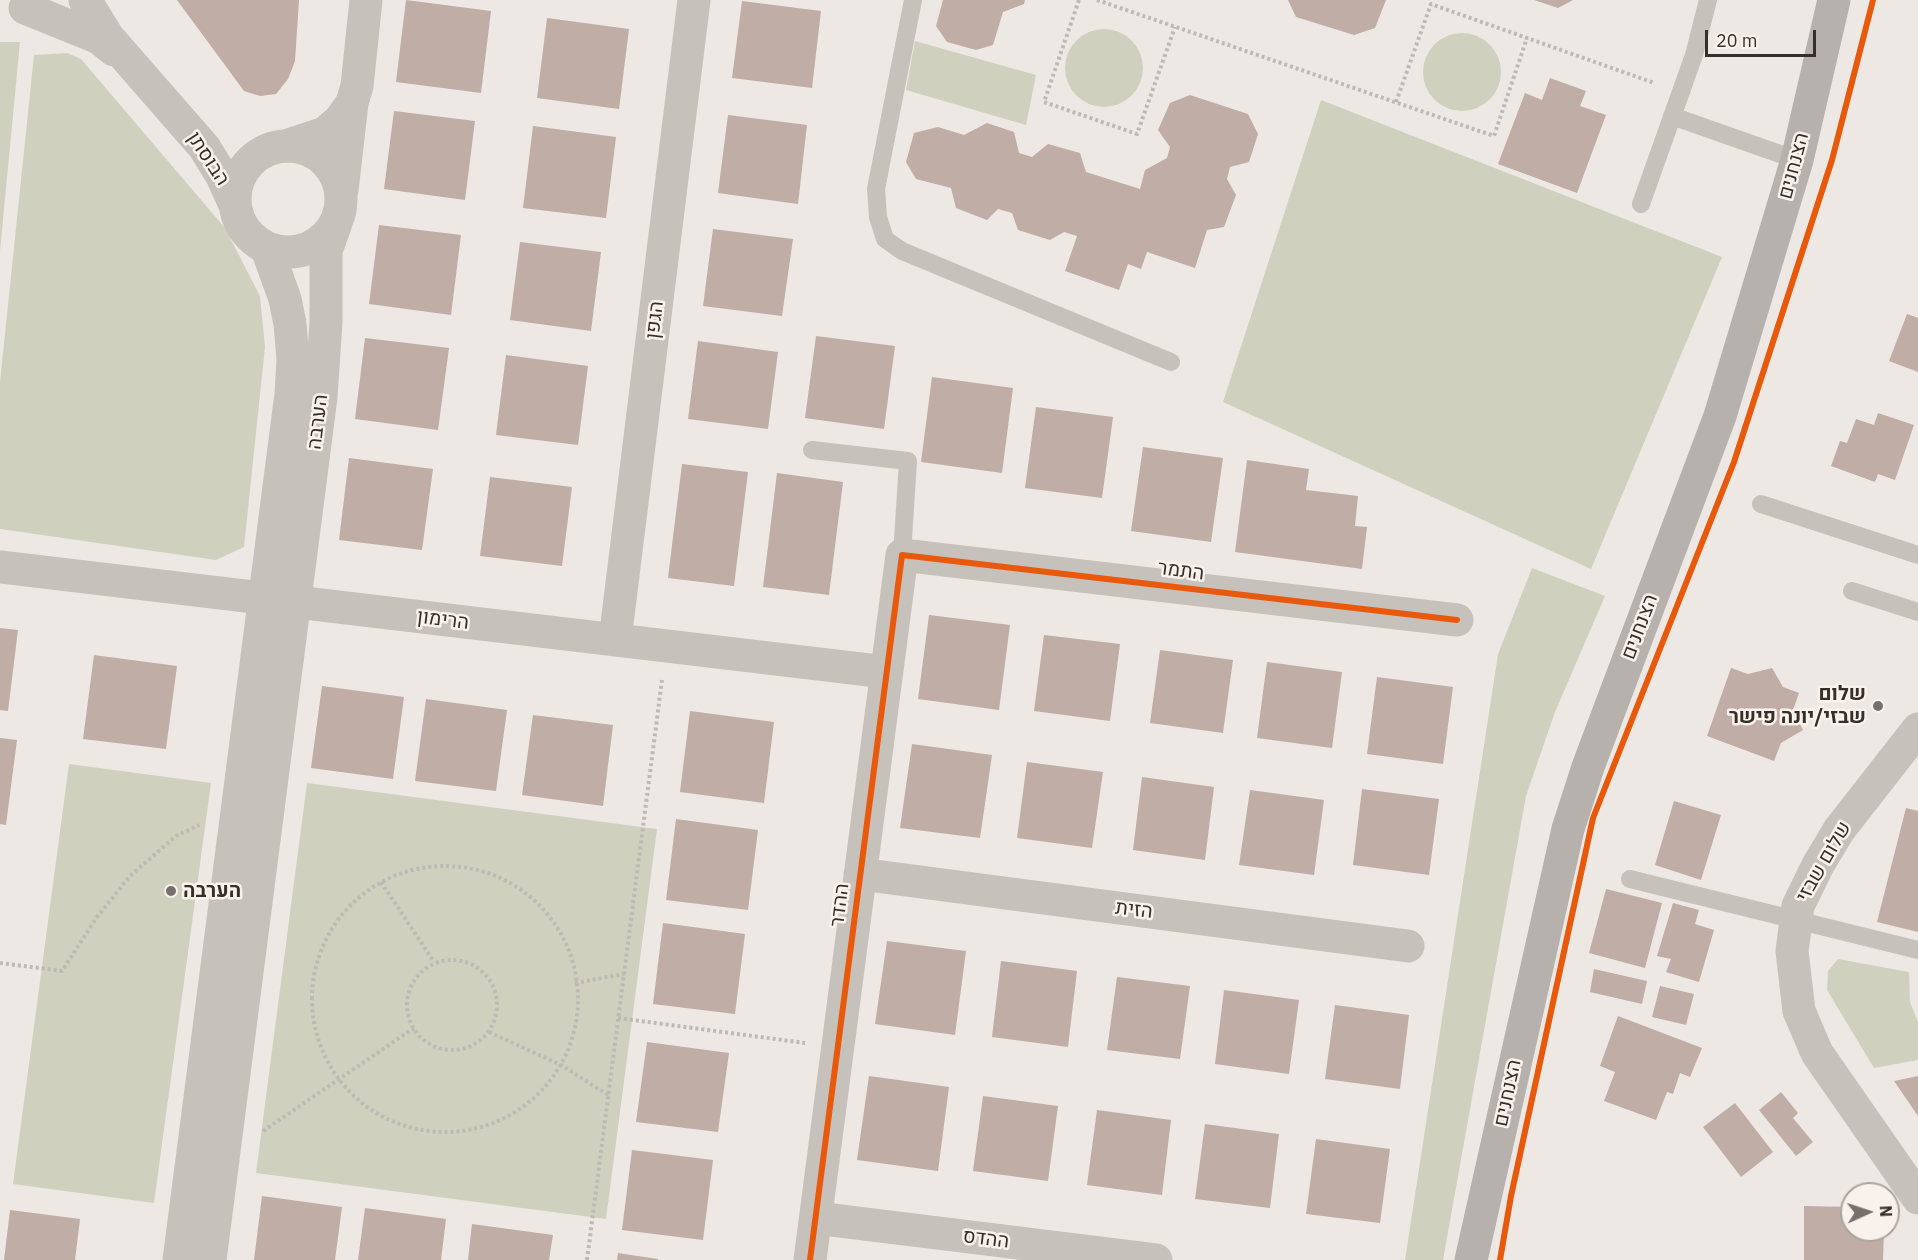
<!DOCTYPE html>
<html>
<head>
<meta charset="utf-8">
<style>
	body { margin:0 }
	#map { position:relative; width:1918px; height:1260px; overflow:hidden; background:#ede8e3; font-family:"IBM Plex Sans",sans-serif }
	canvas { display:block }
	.north { position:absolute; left:1840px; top:1182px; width:60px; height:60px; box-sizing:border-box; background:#f9f2ec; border:2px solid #aba49e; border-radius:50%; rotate:87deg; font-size:16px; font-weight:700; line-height:24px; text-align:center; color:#372e2a }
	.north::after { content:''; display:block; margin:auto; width:21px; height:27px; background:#776f6b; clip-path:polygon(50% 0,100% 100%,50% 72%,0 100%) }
	.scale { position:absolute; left:1705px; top:30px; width:111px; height:27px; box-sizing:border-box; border:3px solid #372e2a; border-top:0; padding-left:8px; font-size:18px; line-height:21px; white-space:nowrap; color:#372e2a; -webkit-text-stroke:4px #f9f2ec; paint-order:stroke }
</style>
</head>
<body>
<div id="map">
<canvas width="1918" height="1260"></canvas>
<div class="north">N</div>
<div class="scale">20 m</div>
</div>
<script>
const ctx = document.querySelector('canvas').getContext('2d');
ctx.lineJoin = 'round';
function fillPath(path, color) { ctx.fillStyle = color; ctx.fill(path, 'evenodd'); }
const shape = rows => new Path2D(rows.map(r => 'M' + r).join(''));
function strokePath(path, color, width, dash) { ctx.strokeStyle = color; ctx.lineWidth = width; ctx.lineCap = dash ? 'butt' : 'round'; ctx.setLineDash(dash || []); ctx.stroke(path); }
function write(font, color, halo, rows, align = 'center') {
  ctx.font = font + ' "IBM Plex Sans",Heebo,sans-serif'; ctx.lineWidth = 5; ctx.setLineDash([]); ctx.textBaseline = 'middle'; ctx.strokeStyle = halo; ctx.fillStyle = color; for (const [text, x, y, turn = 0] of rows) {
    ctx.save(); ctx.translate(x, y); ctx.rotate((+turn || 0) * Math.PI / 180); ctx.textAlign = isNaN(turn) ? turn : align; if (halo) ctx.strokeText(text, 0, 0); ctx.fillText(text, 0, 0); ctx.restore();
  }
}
fillPath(shape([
	'1065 68a39 39 0 1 1 78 0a39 39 0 1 1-78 0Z',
	'1423 72a39 39 0 1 1 78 0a39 39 0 1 1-78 0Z',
	[915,41,1036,75,1026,125,906,90],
	[0,42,20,42,0,251],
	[67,53,81,59,225,228,260,296,265,347,244,547,216,560,0,529,0,382,34,55],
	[1321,100,1722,257,1591,569,1223,402],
	[1532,568,1605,596,1555,712,1526,796,1443,1260,1405,1260,1498,654],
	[69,764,211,783,154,1203,13,1184],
	[307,783,657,829,606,1219,256,1173],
	[1838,959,1909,972,1910,1002,1918,1022,1918,1060,1874,1068,1827,990,1828,971]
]), '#cfd1be');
fillPath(shape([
	[177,0,299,0,295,61,288,79,276,94,260,96,244,91],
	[406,0,491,11,481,93,396,82],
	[943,0,1025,0,1024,4,1003,12,993,45,976,50,947,42,936,26],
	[1288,0,1386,0,1375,28,1354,35,1296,17],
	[1534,0,1573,0,1558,8],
	[742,1,821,11,812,88,732,78],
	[547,18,629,29,619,109,537,98],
	[1550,78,1586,91,1580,106,1606,115,1577,193,1498,164,1525,93,1542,100],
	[1190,95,1248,114,1258,134,1249,162,1230,167,1227,179,1236,195,1224,227,1207,230,1195,268,1147,252,1141,269,1128,264,1119,290,1065,271,1077,236,1064,232,1050,240,1018,230,1012,213,998,209,987,220,956,208,951,188,916,179,906,162,914,133,938,127,964,135,987,123,1014,132,1019,153,1032,157,1048,144,1080,153,1086,172,1140,189,1145,170,1167,158,1170,147,1158,130,1170,103],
	[394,111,475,121,465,200,384,189],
	[728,115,807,125,798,204,718,193],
	[533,126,616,137,606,218,523,208],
	[379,225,461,235,451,315,369,304],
	[713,229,793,239,782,316,703,306],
	[520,242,601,252,591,331,510,320],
	[1907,314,1918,318,1918,372,1889,361],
	[816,336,895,346,884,429,805,418],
	[365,338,449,348,438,430,355,419],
	[698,341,778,352,768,429,688,419],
	[506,355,588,366,578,445,496,435],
	[932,377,1013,388,1002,473,921,462],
	[1036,407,1113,417,1102,498,1025,488],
	[1878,413,1914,425,1895,480,1878,474,1875,482,1831,466,1840,441,1847,443,1856,419,1874,425],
	[1143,447,1223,458,1211,542,1131,531],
	[349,458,433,469,422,550,339,540],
	[1247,460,1309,469,1306,490,1358,496,1355,526,1367,527,1362,569,1235,552],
	[682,464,748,472,734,586,668,578],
	[777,473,843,482,829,595,763,587],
	[490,477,572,487,562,566,480,556],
	[929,615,1010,625,999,710,918,699],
	[0,628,18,630,8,711,0,710],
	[1044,635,1120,644,1110,721,1034,711],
	[1160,650,1233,660,1223,733,1150,723],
	[94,655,177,666,166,749,83,739],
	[1267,662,1342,672,1332,748,1257,738],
	[1731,668,1748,674,1772,668,1783,687,1799,693,1793,710,1803,730,1781,743,1774,761,1707,736],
	[1377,677,1453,687,1443,764,1367,754],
	[322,686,404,697,393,779,311,768],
	[426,699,507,710,496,791,415,781],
	[690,711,774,722,764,803,680,792],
	[533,715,613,725,603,806,522,795],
	[0,738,17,740,6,825,0,824],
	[912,744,992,755,980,838,900,828],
	[1027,762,1103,772,1092,848,1017,838],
	[1142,777,1214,787,1205,860,1133,850],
	[1362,789,1439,799,1429,875,1353,865],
	[1250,790,1324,800,1314,875,1239,865],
	[1674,801,1721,815,1701,880,1655,865],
	[1906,808,1918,811,1918,932,1877,922],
	[676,819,758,830,748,910,666,900],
	[1606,889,1662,903,1645,968,1589,953],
	[1673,903,1699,910,1695,924,1714,930,1699,982,1666,972,1671,959,1657,956],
	[663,923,745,934,735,1014,653,1004],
	[887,941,966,951,955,1035,875,1024],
	[1001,961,1077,971,1068,1047,992,1037],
	[1594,969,1647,981,1642,1004,1590,992],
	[1117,977,1190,986,1180,1059,1107,1050],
	[1660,986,1694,994,1686,1025,1652,1017],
	[1224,990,1299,1000,1289,1074,1215,1064],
	[1335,1005,1409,1015,1400,1089,1325,1079],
	[1618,1016,1702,1048,1690,1077,1680,1073,1673,1094,1667,1092,1656,1120,1604,1101,1615,1072,1600,1066],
	[647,1042,729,1053,718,1132,636,1122],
	[869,1076,949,1087,938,1171,857,1160],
	[1918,1076,1918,1116,1894,1081],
	[1781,1092,1798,1113,1793,1118,1813,1142,1796,1156,1759,1110],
	[983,1096,1058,1106,1048,1181,973,1171],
	[1735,1103,1773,1152,1741,1177,1703,1127],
	[1097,1110,1171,1120,1162,1195,1087,1185],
	[1205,1124,1279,1134,1270,1208,1195,1199],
	[1316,1139,1390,1149,1380,1223,1306,1214],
	[632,1150,713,1160,703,1240,622,1230],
	[262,1196,342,1207,335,1260,254,1260],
	[1804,1206,1852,1207,1852,1230,1884,1230,1883,1260,1804,1260],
	[365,1208,446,1219,441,1260,358,1260],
	[10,1210,80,1219,75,1260,4,1260],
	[472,1224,553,1235,549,1260,468,1260],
	[618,1253,658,1259,658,1260,617,1260]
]), '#bfada6');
strokePath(shape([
	[1079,0,1044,102,1137,134,1175,27],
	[1097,0,1494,136,1527,38],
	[1396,102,1431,4,1654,83],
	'312 999a133 133 0 1 1 266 0a133 133 0 1 1-266 0Z',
	[381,882,434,962],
	'407 1005a45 45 0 1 1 90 0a45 45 0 1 1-90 0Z',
	[0,963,62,971,97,917,130,876,176,836,199,825],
	[575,983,624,974],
	[618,1018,805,1043],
	[489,1032,561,1065,608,1095],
	[263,1131,414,1028],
	[587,1260,662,680]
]), '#bfb9b5', 4, [3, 3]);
strokePath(shape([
	[913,0,876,189,878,217,885,239,902,251,1171,362],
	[1672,116,1797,160],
	[1641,204,1694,55,1708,0],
	[812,450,908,461,902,555],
	[1761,504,1918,555],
	[1852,591,1918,612],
	[1630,879,1918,950]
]), '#c7c1bc', 18);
strokePath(shape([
	[286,146,325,133,340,120,352,103],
	[342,190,352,103,357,86,366,0],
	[0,567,886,672],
	[615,640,694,0],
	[1918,729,1839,830,1818,865,1798,906,1792,951,1799,1011,1817,1053,1918,1198],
	[860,874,1408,946],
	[816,1218,1156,1260],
	[810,1260,902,555,1457,620]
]), '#c7c1bc', 33);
strokePath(shape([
	[85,0,108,37,204,147,222,176,235,205],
	[25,8,99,38,114,50],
	'235 199a53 53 0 1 1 106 0a53 53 0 1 1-106 0Z',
	[179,1260,291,394,293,360,290,324,285,299,267,249],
	[210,1260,321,397,326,322,326,251,335,226]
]), '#c7c1bc', 33);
strokePath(shape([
	[1471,1260,1568,829,1588,767,1720,416,1797,160,1834,0]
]), '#b7b1ad', 33);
strokePath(shape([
	[810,1260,902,555,1457,620],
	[1500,1260,1511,1196,1593,818,1734,462,1832,160,1873,0]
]), '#e8590c', 6);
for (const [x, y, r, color] of [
	[1878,706,6,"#776f6b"],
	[171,891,6,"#776f6b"]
]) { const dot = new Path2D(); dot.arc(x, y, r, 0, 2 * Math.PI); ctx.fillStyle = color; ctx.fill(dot); strokePath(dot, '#f9f2ec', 2); }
write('20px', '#372e2a', '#f9f2ec', [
	["הבוסתן",208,159,57],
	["הצנחנים",1794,166,-75],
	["הגפן",655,320,-83],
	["הערבה",318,422,-83],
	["התמר",1181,571,7],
	["הרימון",443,620,7],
	["הצנחנים",1640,627,-69],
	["שלום שבזי",1824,862,-60],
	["ההדר",840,905,-83],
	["הזית",1134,910,7],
	["הצנחנים",1508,1093,-78],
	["ההדס",986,1239,7]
]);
write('bold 20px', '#372e2a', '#f9f2ec', [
	["שלום",1866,694],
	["שבזי/יונה פישר",1866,717],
	["הערבה",183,891,"left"]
], 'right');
</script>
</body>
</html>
